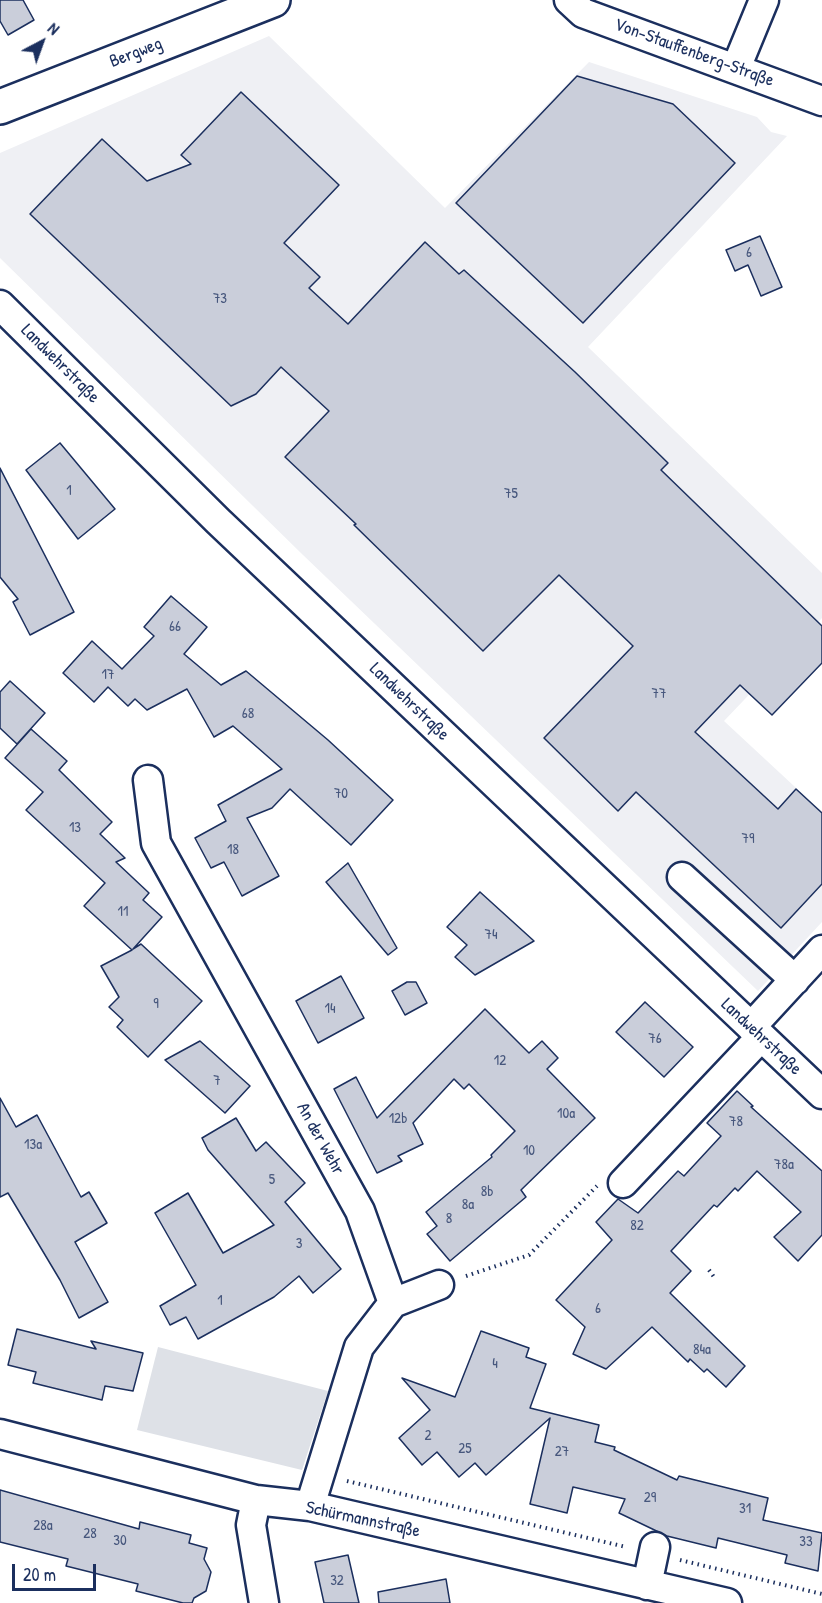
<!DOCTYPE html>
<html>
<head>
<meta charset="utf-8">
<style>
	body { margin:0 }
	#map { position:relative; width:822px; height:1603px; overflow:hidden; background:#fff; font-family:"Patrick Hand",sans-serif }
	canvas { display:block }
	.north { position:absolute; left:12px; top:12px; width:60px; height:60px; -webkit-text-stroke:4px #fff; paint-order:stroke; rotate:41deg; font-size:16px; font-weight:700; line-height:24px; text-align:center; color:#1b2f5e }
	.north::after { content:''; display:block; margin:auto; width:21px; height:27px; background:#1b2f5e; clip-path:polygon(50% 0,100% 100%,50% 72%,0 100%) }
	.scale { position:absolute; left:12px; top:1564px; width:84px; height:27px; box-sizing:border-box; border:3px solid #1b2f5e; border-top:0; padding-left:8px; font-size:18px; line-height:21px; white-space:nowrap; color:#1b2f5e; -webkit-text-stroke:4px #fff; paint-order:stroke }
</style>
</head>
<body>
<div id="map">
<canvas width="822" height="1603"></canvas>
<div class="north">N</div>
<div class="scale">20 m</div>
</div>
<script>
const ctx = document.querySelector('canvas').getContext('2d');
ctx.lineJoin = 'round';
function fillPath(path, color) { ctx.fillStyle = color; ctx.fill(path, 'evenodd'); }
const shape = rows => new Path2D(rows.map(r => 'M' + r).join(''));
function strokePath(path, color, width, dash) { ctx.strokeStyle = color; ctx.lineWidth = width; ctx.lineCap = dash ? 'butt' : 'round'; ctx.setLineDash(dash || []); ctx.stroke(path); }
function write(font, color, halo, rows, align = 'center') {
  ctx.font = font + ' "Patrick Hand",sans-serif'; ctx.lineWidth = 5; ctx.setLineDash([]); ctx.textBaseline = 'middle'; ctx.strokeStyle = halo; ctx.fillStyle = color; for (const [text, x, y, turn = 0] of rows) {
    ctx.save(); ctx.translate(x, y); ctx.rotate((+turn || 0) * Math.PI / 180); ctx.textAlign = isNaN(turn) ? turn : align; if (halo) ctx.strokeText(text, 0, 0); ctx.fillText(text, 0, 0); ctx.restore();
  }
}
fillPath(shape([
	[269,36,445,208,589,62,757,117,771,132,787,136,588,347,822,573,822,618,724,721,822,812,822,922,758,991,303,555,0,258,0,153]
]), '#eff0f4');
fillPath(shape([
	[158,1347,328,1391,302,1470,137,1430]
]), '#dee1e7');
const building = shape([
	[0,0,23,0,34,20,8,35,0,21,0,0],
	[577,76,673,104,735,163,583,323,456,203,577,76],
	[241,92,339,185,284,243,320,277,309,288,348,324,425,242,459,274,464,270,575,372,668,463,661,470,822,626,822,663,772,715,740,685,695,732,778,809,796,789,822,813,822,884,781,928,636,792,618,811,544,738,633,646,559,575,483,651,354,525,356,524,285,457,329,411,281,367,256,394,231,406,30,214,102,139,147,181,191,164,181,155,241,92],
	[760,236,782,287,761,296,748,265,735,271,726,250,760,236],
	[60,443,115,509,78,539,26,470,60,443],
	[0,468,74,612,30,635,13,602,18,599,0,577,0,468],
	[171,596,207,627,184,654,221,685,246,671,328,740,393,800,351,845,290,789,272,808,247,818,279,876,242,896,224,862,211,868,195,838,226,821,218,805,282,769,233,726,214,737,187,689,147,710,135,699,128,706,108,687,94,702,63,673,92,641,122,669,154,636,144,627,171,596],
	[10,681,45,713,17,744,0,728,0,692,10,681],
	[31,729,67,761,59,770,112,822,100,834,125,858,116,862,149,893,143,900,162,917,133,949,141,944,202,1001,148,1057,117,1027,123,1020,109,1007,119,997,101,966,132,950,84,906,105,883,26,810,43,792,5,758,31,729],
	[348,863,397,948,388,955,326,882,348,863],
	[480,892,534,941,475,975,455,957,467,945,447,927,480,892],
	[341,976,364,1018,318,1043,296,1001,341,976],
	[407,982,416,982,427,1003,405,1015,392,991,407,982],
	[645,1002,693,1047,664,1077,616,1032,645,1002],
	[485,1009,529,1053,542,1041,558,1058,547,1069,595,1118,521,1190,526,1197,450,1261,427,1234,437,1226,426,1212,492,1157,491,1155,515,1131,469,1084,464,1089,454,1079,413,1123,423,1144,398,1156,402,1161,377,1173,334,1089,356,1077,377,1118,485,1009],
	[200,1041,250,1086,225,1113,165,1060,200,1041],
	[737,1091,753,1106,751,1107,822,1171,822,1235,798,1261,774,1237,801,1212,757,1171,738,1191,735,1188,717,1207,714,1205,671,1251,691,1271,670,1293,745,1366,726,1387,707,1369,704,1372,690,1359,688,1362,652,1327,606,1369,573,1354,585,1327,556,1300,612,1240,596,1222,618,1199,638,1213,678,1171,684,1176,721,1136,707,1123,737,1091],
	[0,1098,16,1127,37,1115,81,1197,89,1192,107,1223,75,1242,108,1302,79,1318,60,1280,8,1193,0,1197,0,1098],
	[236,1118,256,1151,266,1142,305,1183,285,1202,341,1269,313,1293,299,1276,274,1297,198,1339,186,1317,170,1325,160,1306,196,1285,155,1213,188,1193,223,1253,274,1225,208,1150,202,1138,236,1118],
	[17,1329,96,1349,91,1341,143,1353,133,1391,105,1386,102,1400,33,1383,36,1372,8,1365,17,1329],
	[481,1331,529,1348,526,1357,546,1364,530,1408,599,1425,595,1442,615,1447,614,1450,677,1480,679,1476,768,1498,763,1520,822,1533,818,1571,785,1563,787,1555,718,1538,716,1548,667,1536,619,1513,625,1499,573,1487,567,1513,530,1504,550,1418,486,1475,475,1463,459,1477,437,1452,422,1465,399,1438,430,1410,402,1378,455,1397,481,1331],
	[0,1490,139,1529,140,1522,191,1535,189,1543,207,1548,204,1559,211,1572,206,1591,194,1598,192,1603,183,1603,136,1591,138,1584,66,1566,68,1559,0,1542,0,1490],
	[348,1555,359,1603,324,1603,315,1562,348,1555],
	[446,1579,450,1603,379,1603,378,1592,446,1579]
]);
fillPath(building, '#caceda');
strokePath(building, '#1b2f5e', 1.5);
const minor = shape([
	[569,0,583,13,822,101],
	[736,68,764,0],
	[0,305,218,521,822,1094],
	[148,780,156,843,360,1211,393,1303,359,1347,310,1506],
	[682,877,795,980],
	[751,1027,822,950],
	[623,1183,761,1037],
	[393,1303,439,1285],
	[0,1434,256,1500,310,1506,727,1603],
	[256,1500,251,1525,264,1603],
	[647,1585,655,1547]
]);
const major = shape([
	[0,107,273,0]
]);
strokePath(minor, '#1b2f5e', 33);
strokePath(major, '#1b2f5e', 38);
strokePath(shape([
	[709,1270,714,1277],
	[466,1276,529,1255,597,1186],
	[347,1481,626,1547],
	[680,1560,822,1594]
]), '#1b2f5e', 4, [1.5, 4.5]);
strokePath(minor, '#fff', 28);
strokePath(major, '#fff', 33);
write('15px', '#47577d', null, [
	["6",749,253],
	["73",220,299],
	["1",69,491],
	["75",511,494],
	["66",175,627],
	["17",108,675],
	["77",659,694],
	["68",248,714],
	["70",341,794],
	["13",75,828],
	["79",748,839],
	["18",233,850],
	["11",123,912],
	["74",491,935],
	["9",156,1004],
	["14",330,1009],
	["76",655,1039],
	["12",500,1061],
	["7",217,1081],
	["10a",566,1114],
	["12b",398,1119],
	["78",736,1122],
	["13a",33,1145],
	["10",529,1151],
	["78a",784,1165],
	["5",272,1180],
	["8b",487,1192],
	["8a",468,1205],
	["8",449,1219],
	["82",637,1226],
	["3",299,1244],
	["1",220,1301],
	["6",598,1309],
	["84a",702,1350],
	["4",495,1364],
	["2",428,1436],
	["25",465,1449],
	["27",562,1452],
	["29",650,1498],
	["31",745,1509],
	["28a",43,1526],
	["28",90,1534],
	["30",120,1541],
	["33",806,1542],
	["32",337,1581]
]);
write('18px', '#1b2f5e', '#fff', [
	["Bergweg",136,53,-21],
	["Von-Stauffenberg-Straße",694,53,20],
	["Landwehrstraße",60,364,45],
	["Landwehrstraße",409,702,44],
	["Landwehrstraße",761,1037,43],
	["An der Wehr",320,1139,61],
	["Schürmannstraße",363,1520,12]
]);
</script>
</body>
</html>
